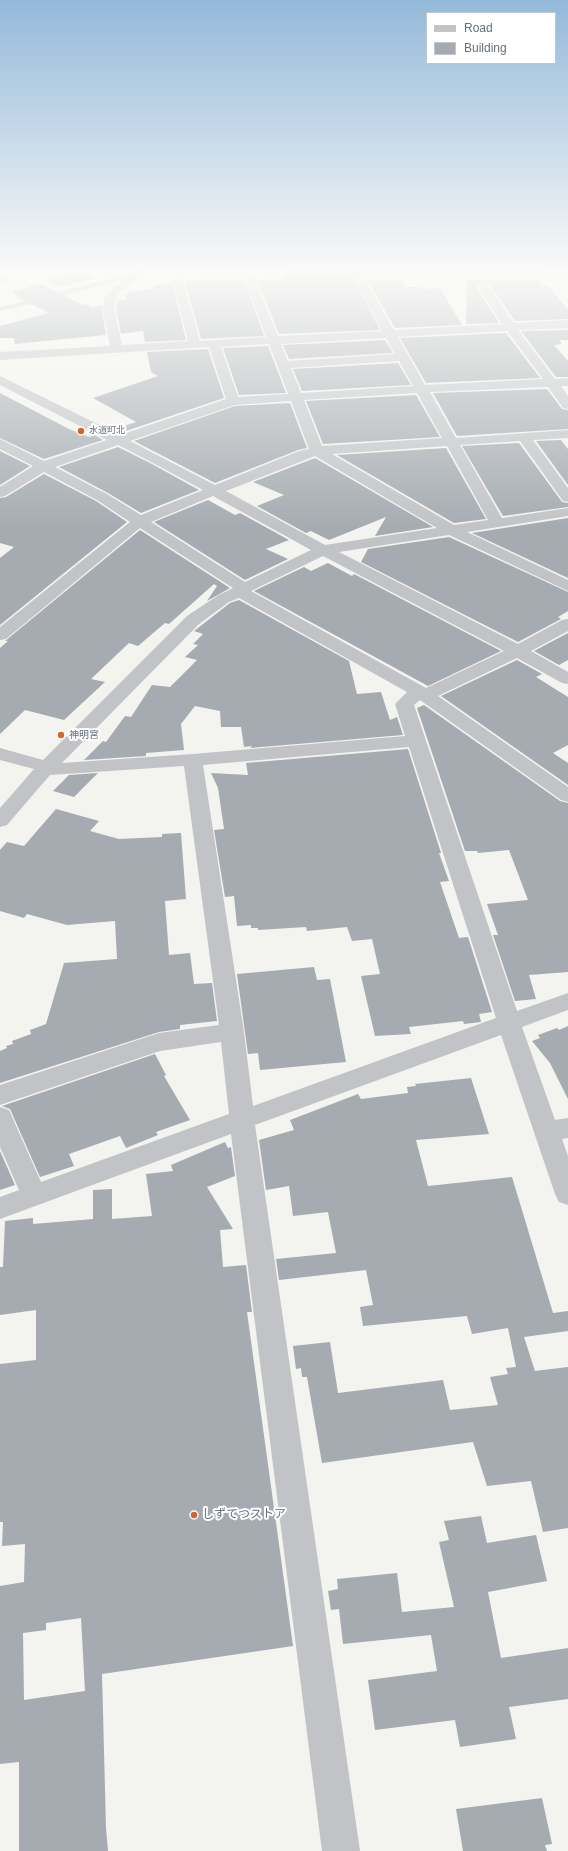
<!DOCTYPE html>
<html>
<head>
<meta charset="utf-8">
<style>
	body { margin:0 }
	#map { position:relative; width:568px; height:1851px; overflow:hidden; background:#f3f3ef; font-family:Arial,sans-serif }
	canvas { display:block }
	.legend { position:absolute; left:426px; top:12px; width:130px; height:52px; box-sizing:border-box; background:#fff; border:1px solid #c1c6cb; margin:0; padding:5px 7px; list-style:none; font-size:12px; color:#65707e }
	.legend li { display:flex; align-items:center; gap:8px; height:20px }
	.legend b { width:20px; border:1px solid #c1c6cb }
</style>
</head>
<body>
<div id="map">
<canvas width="568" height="1851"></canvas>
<ul class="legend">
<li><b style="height:5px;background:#c1c3c7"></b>Road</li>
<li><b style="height:11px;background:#a5abb1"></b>Building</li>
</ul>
</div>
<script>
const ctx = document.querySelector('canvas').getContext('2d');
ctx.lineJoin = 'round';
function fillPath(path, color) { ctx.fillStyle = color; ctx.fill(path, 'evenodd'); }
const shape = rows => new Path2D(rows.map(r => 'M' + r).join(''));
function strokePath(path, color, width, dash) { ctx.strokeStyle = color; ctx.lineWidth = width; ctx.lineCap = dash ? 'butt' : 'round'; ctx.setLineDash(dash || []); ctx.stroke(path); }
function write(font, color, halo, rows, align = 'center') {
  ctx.font = font + ' Arial,"Noto Sans JP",sans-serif'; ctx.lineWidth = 4; ctx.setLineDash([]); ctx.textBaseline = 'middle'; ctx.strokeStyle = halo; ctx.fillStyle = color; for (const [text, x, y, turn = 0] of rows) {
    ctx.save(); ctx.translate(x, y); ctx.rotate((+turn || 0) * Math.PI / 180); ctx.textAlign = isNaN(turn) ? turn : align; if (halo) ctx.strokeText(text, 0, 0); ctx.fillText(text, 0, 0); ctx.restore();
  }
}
fillPath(shape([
	[82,271,96,278,60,287,46,280]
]), '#b6c0c5');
strokePath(shape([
	[350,272,540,272],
	[52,296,139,273],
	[0,309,37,300]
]), '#b6c0c5', 4);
fillPath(shape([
	[285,270,398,270,363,270,354,274,352,276,380,330,279,334,257,280,285,279],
	[234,279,244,279,264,336,201,339,185,282,188,280],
	[367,280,402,280,405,287,418,287,420,289,440,288,462,325,395,328],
	[467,280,540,280,540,287,548,286,568,309,568,319,515,321,489,284,484,283,477,286,477,288,499,323,466,324],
	[172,282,186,340,145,342,143,331,121,334,116,307,117,301,127,299,124,295,129,294,128,292,154,289,153,286],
	[40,284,83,305,85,304,93,308,101,305,106,335,15,344,14,338,0,338,0,326,49,313,15,296,18,296,11,292],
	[568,330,568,340,559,340,562,344,554,345,568,361,568,377,556,377,521,331],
	[506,333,540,378,426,383,400,338],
	[385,340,393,353,289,359,283,345],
	[268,346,286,393,239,395,223,348],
	[208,349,224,398,120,433,112,430,136,422,93,398,158,376,151,372,147,352],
	[398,363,411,385,302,391,293,369],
	[547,389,562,409,568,410,568,429,457,436,433,393],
	[0,393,69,429,89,437,95,435,103,440,44,459,0,438],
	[416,395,440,437,323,444,306,401],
	[290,403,307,448,298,450,215,483,134,441,235,406],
	[561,440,568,449,568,485,536,441],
	[519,443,562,502,568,503,568,507,503,516,462,446],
	[118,447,152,464,199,490,141,513,108,493,59,467],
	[446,448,486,519,454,523,337,455],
	[0,451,30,466,0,485],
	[315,458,433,527,375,536,386,517,329,540,311,531,306,533,257,506,284,495,253,482],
	[44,474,96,501,127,522,0,625,0,558,14,547,0,543,0,498,6,497],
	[208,500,235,515,240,513,289,540,266,549,288,559,245,580,154,522],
	[568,518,568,578,472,533],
	[140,530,230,588,207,601,217,586,214,584,169,624,165,623,138,646,129,643,91,679,105,682,64,720,25,710,0,734,0,648,8,641,5,641],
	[449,537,568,592,568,611,558,617,561,619,518,642,361,562,368,549],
	[328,563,352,576,354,574,501,651,428,686,254,591,304,567,311,571],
	[239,600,349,661,357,694,381,692,390,720,397,717,403,735,250,748,252,746,244,747,241,727,221,727,220,711,195,706,181,724,184,750,146,753,146,756,84,760,103,741,106,742,125,716,131,717,152,685,170,687,197,660,185,657,198,645,193,644,203,634,194,631,230,603],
	[568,633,568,660,559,665,534,651],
	[517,660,542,674,536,677,568,697,568,745,553,753,568,763,568,785,441,696],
	[424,705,560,801,568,803,568,972,529,975,536,999,515,1001,493,935,498,935,487,904,528,900,509,850,478,853,477,851,465,851,417,708],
	[408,749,441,853,439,853,449,881,440,882,459,938,468,937,492,1012,479,1014,481,1022,464,1024,463,1021,409,1027,411,1034,375,1036,361,976,380,974,372,939,352,941,347,927,307,931,306,927,258,930,258,928,251,928,251,925,237,926,234,896,225,897,214,830,224,829,218,788,211,773,248,775,246,763],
	[98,773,74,797,53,791,69,775],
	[56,809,99,821,90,831,119,839,162,837,162,834,181,833,186,899,165,901,169,955,190,953,194,984,212,983,217,1021,180,1025,180,1029,159,1032,0,1083,0,1051,7,1048,6,1046,13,1044,12,1041,31,1034,30,1030,46,1024,64,963,117,959,115,921,67,925,27,914,24,918,0,911,0,850,7,842,24,846],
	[314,967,317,980,330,979,346,1062,260,1070,258,1053,248,1054,237,974],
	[568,1026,568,1099,550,1063,532,1041,540,1038,538,1035,557,1028,559,1030],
	[155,1054,166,1075,164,1076,190,1120,156,1132,158,1135,126,1148,120,1136,69,1154,74,1166,40,1177,10,1109,2,1106],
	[471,1078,489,1134,416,1140,428,1186,512,1177,553,1313,568,1311,568,1331,524,1337,535,1371,568,1367,568,1528,543,1532,531,1481,487,1486,473,1442,322,1463,307,1377,302,1377,301,1368,296,1369,293,1346,330,1342,338,1393,443,1380,450,1410,498,1405,490,1377,508,1374,506,1368,516,1367,508,1328,472,1334,467,1316,363,1326,360,1307,373,1305,366,1270,279,1280,276,1259,336,1253,328,1212,293,1216,289,1186,266,1190,259,1140,294,1130,290,1120,358,1094,361,1099,408,1093,407,1087,416,1086,415,1084],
	[225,1142,228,1148,231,1147,235,1176,207,1187,233,1229,220,1230,223,1267,246,1265,252,1312,247,1312,293,1646,102,1674,106,1828,108,1851,19,1851,19,1762,0,1764,0,1586,24,1582,25,1544,2,1546,3,1522,0,1522,0,1364,36,1360,36,1310,0,1315,0,1267,3,1267,5,1221,33,1218,33,1224,93,1219,93,1190,112,1189,112,1219,152,1216,146,1174,173,1171,171,1165],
	[81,1618,85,1691,24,1700,23,1633,46,1630,46,1623],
	[0,1151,15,1185,0,1190],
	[481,1516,487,1543,536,1535,547,1581,488,1592,501,1658,568,1648,568,1699,509,1707,516,1739,460,1747,455,1720,375,1730,368,1680,437,1671,431,1635,343,1644,339,1609,331,1610,328,1591,338,1589,337,1579,397,1573,402,1612,454,1607,439,1542,449,1540,444,1521],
	[542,1798,552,1844,545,1845,547,1851,463,1851,456,1809]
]), '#a5abb1');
fillPath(shape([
	[139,270,152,270,129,285,117,295,114,307,122,345,188,341,173,281,178,278,183,281,200,341,266,337,245,280,250,277,255,280,278,336,382,331,353,277,354,275,363,272,568,272,568,278,364,278,394,330,502,324,478,287,484,284,488,285,514,323,568,320,568,328,518,330,555,379,568,378,568,386,561,386,568,396,568,409,563,408,548,387,430,392,456,438,568,430,568,438,533,440,568,488,568,502,563,501,520,441,460,445,502,518,568,508,568,516,467,532,568,580,568,591,449,535,339,552,518,644,562,620,568,619,568,631,531,651,568,672,568,684,562,683,517,658,438,696,568,787,568,802,561,800,420,700,414,705,517,1011,568,993,568,1010,522,1027,555,1120,568,1118,568,1138,562,1139,568,1156,568,1205,559,1202,555,1194,501,1035,255,1125,360,1851,322,1851,231,1134,0,1219,0,1197,19,1190,0,1147,0,1107,9,1110,41,1182,229,1114,221,1042,160,1051,0,1105,0,1085,159,1033,219,1025,184,766,50,775,7,825,0,827,0,808,34,769,0,760,0,748,43,760,187,616,217,596,233,588,140,528,6,639,0,640,0,627,130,522,97,500,44,472,5,496,0,497,0,487,33,466,0,449,0,439,44,461,107,440,0,385,0,376,120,435,226,399,209,347,0,360,0,352,110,346,102,307,106,294,121,281,139,270],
	[507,331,543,379,425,385,398,337,507,331],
	[386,338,395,354,288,361,281,344,386,338],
	[269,344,288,394,238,397,221,347,269,344],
	[399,361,413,386,301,393,291,368,399,361],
	[417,393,442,438,322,446,304,400,417,393],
	[291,401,309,449,299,451,215,485,130,441,235,405,291,401],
	[118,445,153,463,203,490,141,515,107,494,55,467,118,445],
	[447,446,488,520,454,525,332,454,447,446],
	[315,456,437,528,325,545,226,491,315,456],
	[213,496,311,550,245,582,151,522,213,496],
	[323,556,504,651,426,688,251,591,323,556],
	[239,598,407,692,395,704,405,736,193,754,62,763,199,624,229,602,239,598],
	[409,747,496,1018,253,1106,244,1032,203,765,409,747],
	[0,276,7,277,8,279,7,281,0,283,0,276]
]), '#c1c3c7');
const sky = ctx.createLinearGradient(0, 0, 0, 529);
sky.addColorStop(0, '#94b9da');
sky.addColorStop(0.51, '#fafaf8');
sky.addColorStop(1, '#fafaf800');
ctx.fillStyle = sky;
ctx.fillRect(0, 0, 568, 529);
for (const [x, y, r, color] of [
	[81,431,4,"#d3662f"],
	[61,735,4,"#d3662f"],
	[194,1515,4,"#d3662f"]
]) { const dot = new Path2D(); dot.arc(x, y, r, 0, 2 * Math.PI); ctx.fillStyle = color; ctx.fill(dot); strokePath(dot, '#fff', 1.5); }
write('9px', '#65707e', '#fff', [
	["水道町北",89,431]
], 'left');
write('10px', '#65707e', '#fff', [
	["神明宮",69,735]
], 'left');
write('12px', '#65707e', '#fff', [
	["しずてつストア",202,1515]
], 'left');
</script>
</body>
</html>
